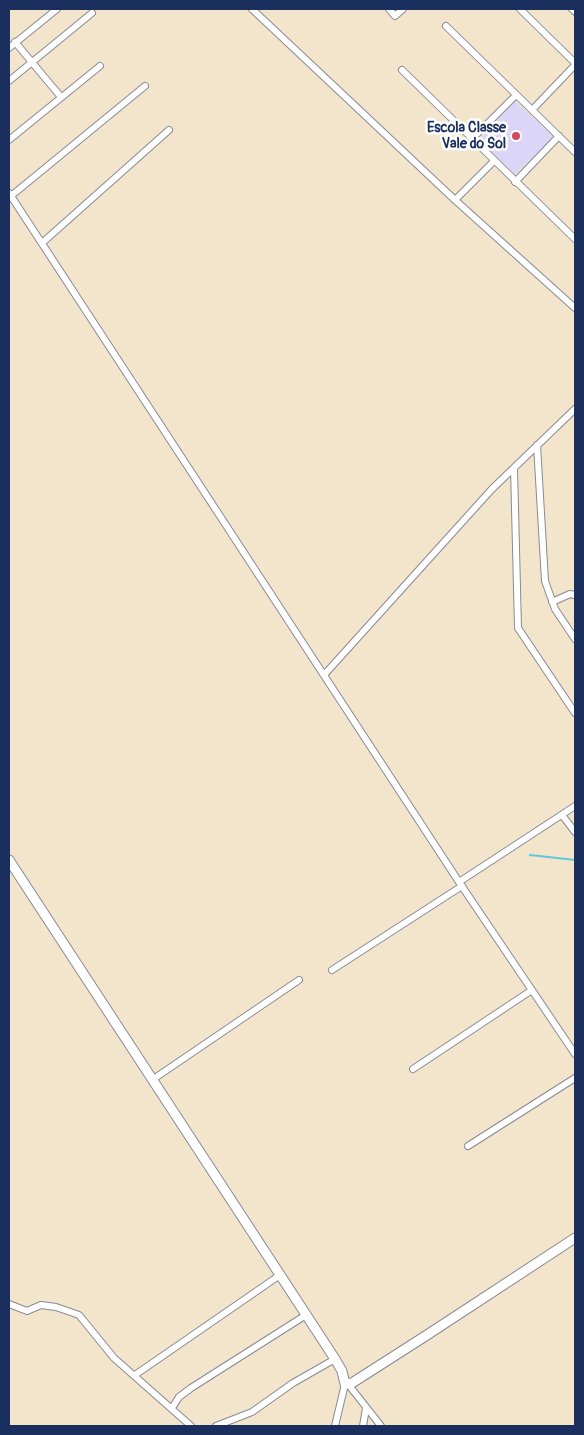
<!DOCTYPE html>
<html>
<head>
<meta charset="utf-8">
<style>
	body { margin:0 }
	#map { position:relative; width:584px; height:1435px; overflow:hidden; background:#f3e5cc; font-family:Pangolin,sans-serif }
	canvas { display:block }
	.frame { position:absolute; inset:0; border:10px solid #1b2f5e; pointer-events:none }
</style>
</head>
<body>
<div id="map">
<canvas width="584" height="1435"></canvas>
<div class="frame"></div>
</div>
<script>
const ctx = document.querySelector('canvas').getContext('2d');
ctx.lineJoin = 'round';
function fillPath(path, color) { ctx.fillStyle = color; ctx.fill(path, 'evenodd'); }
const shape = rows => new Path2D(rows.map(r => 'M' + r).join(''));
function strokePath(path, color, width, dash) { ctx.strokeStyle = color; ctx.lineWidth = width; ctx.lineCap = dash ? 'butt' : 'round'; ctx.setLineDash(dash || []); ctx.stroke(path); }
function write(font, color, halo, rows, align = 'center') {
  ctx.font = font + ' Pangolin,sans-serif'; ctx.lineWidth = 5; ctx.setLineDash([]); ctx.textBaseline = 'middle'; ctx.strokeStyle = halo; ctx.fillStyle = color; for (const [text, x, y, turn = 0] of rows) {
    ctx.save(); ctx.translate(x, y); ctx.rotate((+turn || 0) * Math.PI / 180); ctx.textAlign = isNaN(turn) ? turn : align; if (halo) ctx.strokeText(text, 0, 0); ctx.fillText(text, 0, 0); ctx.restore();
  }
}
fillPath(shape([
	[515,101,552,135,552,139,515,174,479,140]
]), '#dbd6f7');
strokePath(shape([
	[530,855,575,860]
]), '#61c7df', 2);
const street = shape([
	[252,9,455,200,575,308],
	[389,9,395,16,403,9],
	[520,9,575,63],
	[572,9,575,12],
	[446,26,575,152],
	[15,42,61,97],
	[9,48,57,9],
	[402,70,575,239],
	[9,81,92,13],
	[532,110,575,65],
	[472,139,516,95],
	[9,140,100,66],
	[515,182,559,136],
	[9,193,459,882,575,1054],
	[11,196,145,86],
	[455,200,494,161],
	[42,243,169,130],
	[537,445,545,581,555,609,575,639],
	[514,468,518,628,575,713],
	[552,602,570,594,575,595],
	[324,675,492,489,575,409],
	[562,815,575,832],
	[459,882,575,806],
	[332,970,462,886],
	[413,1069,532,990],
	[152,1080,299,980],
	[468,1146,575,1078],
	[9,1304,27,1311,41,1305,56,1307,79,1315,114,1358,191,1426],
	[135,1375,280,1275],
	[348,1384,381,1426],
	[172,1408,179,1397,191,1388,306,1315],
	[216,1426,252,1412,293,1383,335,1359],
	[335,1426,345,1384],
	[363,1426,366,1408]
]);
const secondary = shape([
	[9,860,335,1359,342,1371,345,1384,352,1383,427,1335,575,1238]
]);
strokePath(street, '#878a95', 8);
strokePath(secondary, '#878a95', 11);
strokePath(street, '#fff', 6);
strokePath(secondary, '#fff', 9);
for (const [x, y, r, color] of [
	[516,136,5,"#d1495b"]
]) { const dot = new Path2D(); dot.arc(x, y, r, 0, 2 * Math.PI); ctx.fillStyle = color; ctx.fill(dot); strokePath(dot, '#fff', 2); }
write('bold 14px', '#1b2f5e', '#fff', [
	["Escola Classe",506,128],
	["Vale do Sol",506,144]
], 'right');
</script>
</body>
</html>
